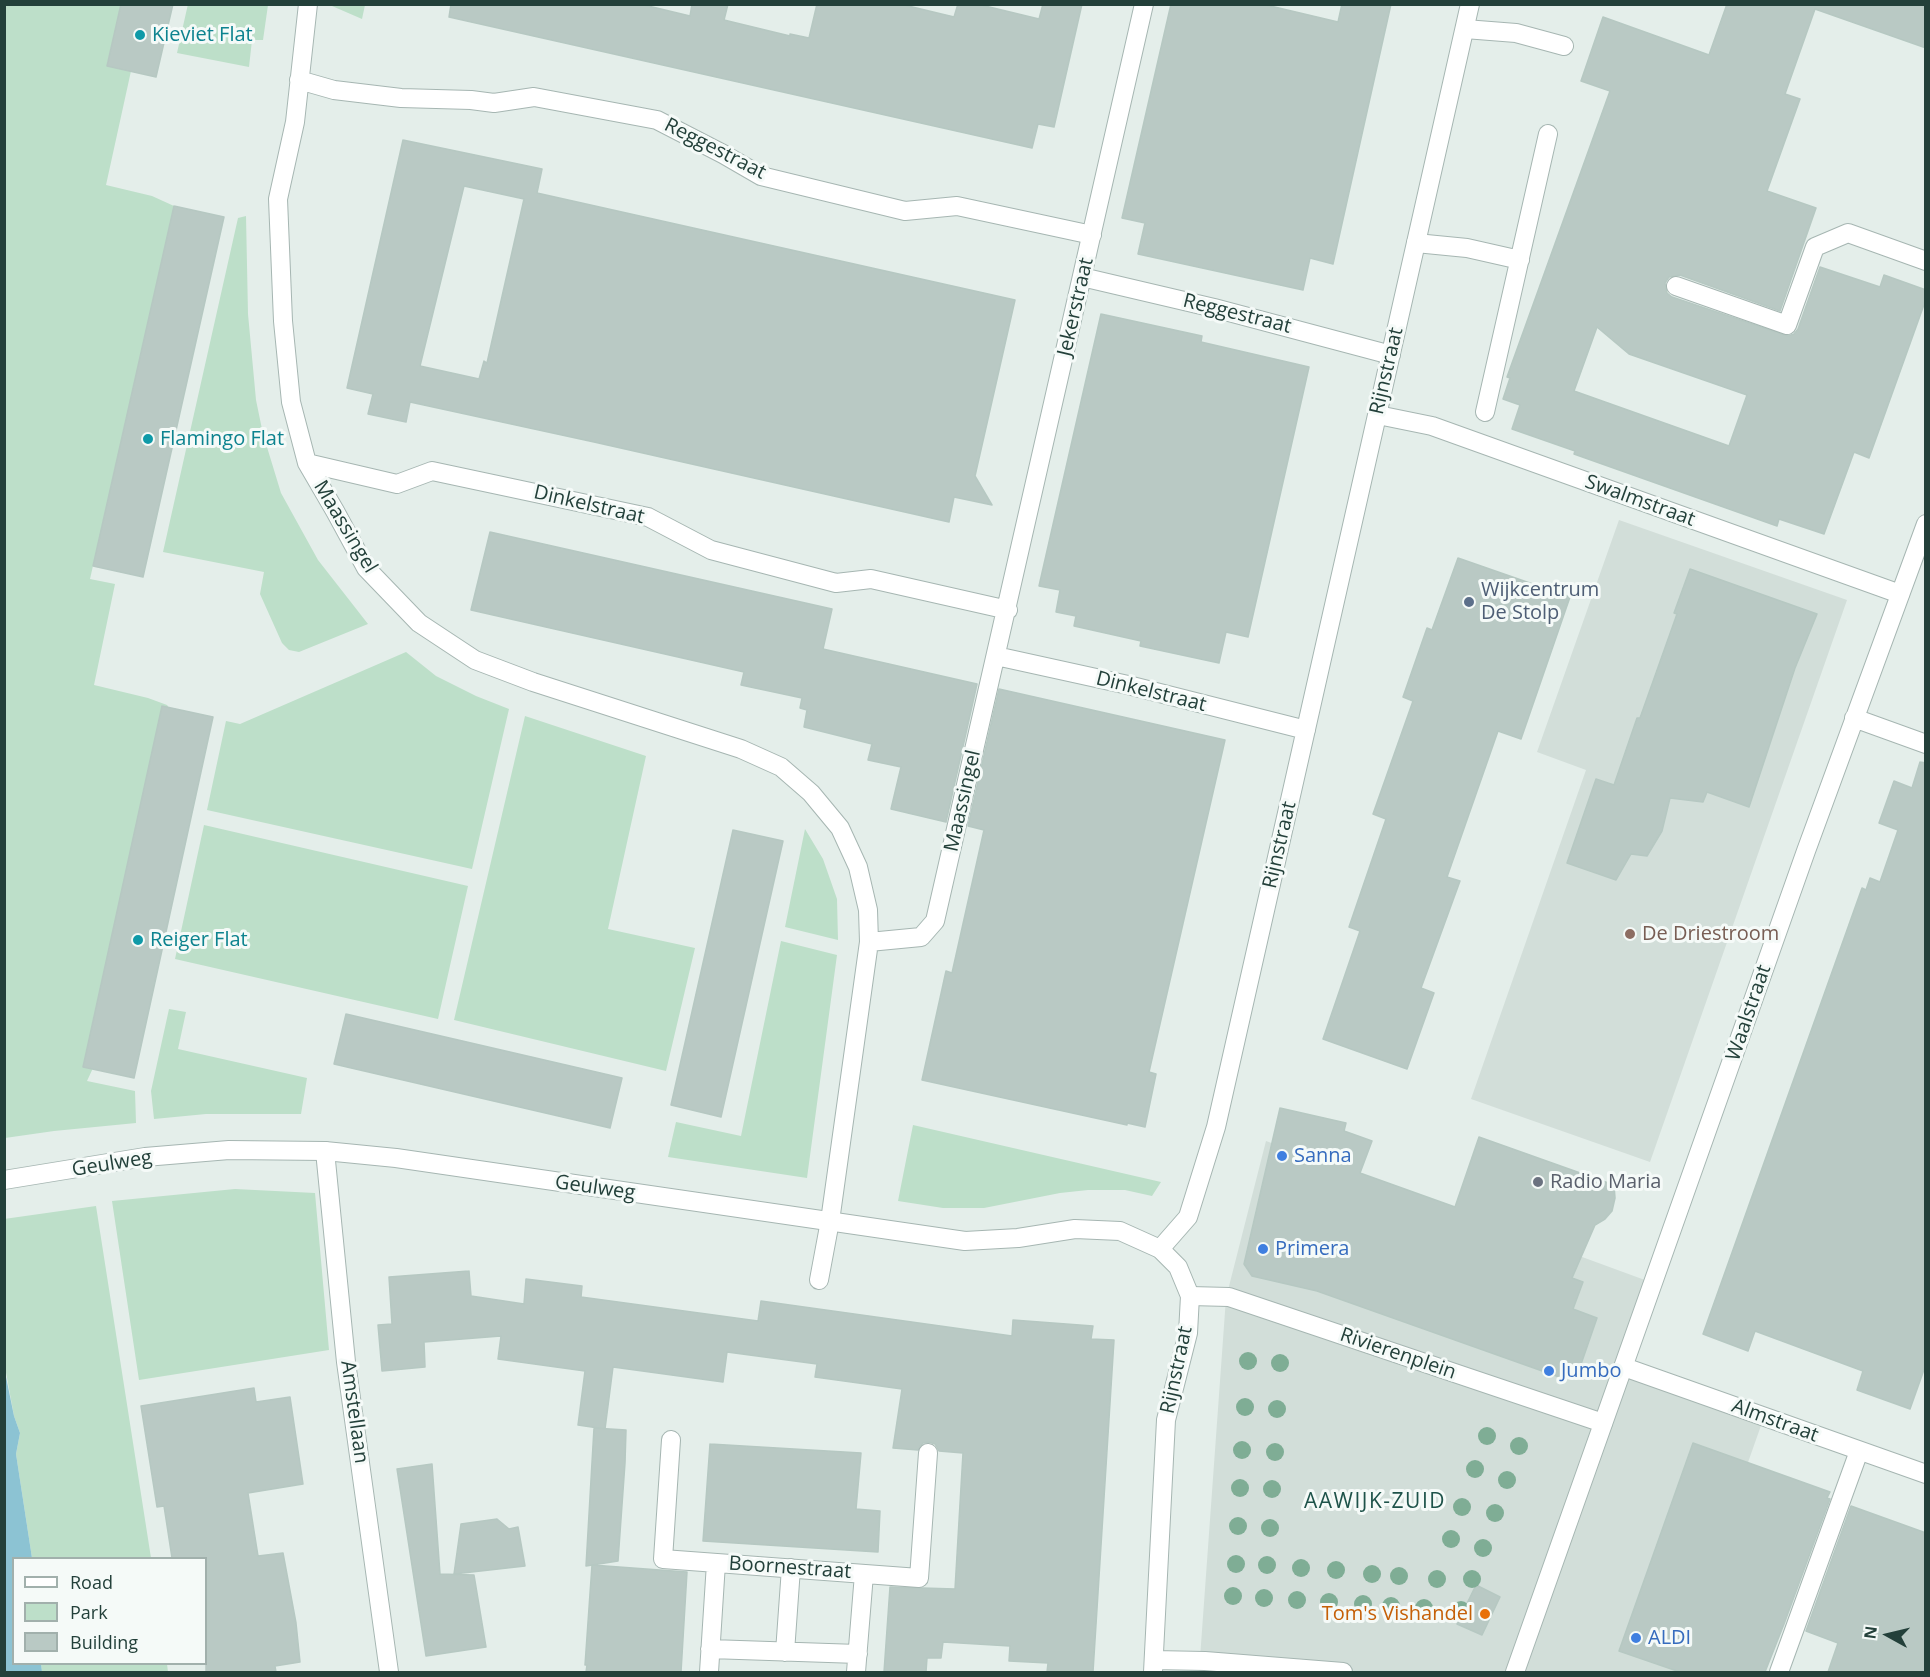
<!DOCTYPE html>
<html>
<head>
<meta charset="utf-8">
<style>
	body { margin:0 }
	#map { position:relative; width:1930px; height:1677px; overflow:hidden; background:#e4eeea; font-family:"Open Sans",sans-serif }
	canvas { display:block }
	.frame { position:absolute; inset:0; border:6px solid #23403a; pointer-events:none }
	.legend { position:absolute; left:12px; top:1557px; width:195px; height:108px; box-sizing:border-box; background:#f5faf8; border:2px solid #a1b0ac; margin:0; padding:8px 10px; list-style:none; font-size:18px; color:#23403a }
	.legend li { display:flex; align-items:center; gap:12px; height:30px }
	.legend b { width:30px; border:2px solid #a1b0ac }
	.north { position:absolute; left:1858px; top:1605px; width:60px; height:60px; -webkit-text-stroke:4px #f5faf8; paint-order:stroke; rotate:278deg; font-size:16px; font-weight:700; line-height:24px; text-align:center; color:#23403a }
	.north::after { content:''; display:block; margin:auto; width:21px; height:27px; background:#23403a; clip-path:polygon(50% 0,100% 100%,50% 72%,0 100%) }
</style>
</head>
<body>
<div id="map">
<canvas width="1930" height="1677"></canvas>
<div class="frame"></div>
<ul class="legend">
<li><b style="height:8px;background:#fff"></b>Road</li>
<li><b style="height:16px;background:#bddfc9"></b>Park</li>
<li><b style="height:16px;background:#b9c9c4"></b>Building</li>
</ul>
<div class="north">N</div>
</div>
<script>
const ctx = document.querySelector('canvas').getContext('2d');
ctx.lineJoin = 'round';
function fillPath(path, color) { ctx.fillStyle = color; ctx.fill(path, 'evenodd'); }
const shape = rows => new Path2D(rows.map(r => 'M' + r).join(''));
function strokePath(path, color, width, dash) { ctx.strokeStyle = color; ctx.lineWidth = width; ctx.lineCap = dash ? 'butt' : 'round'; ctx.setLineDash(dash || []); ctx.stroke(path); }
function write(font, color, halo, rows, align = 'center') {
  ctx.font = font + ' "Open Sans",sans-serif'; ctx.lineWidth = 6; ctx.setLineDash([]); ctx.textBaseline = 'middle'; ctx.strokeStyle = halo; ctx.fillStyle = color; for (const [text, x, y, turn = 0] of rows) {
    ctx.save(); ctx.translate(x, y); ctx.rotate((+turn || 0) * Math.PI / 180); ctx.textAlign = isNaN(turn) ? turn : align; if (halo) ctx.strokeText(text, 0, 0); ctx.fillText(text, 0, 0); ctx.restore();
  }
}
fillPath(shape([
	[1619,520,1847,600,1650,1162,1471,1099,1586,770,1537,752],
	[1266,1141,1653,1283,1624,1367,1764,1417,1674,1672,1199,1672,1226,1298]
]), '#d2ded9');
fillPath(shape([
	[188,4,268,5,263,40,252,40,249,67,177,53],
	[332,4,365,5,362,19,332,6],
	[5,5,121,5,107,65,131,71,106,185,152,196,174,206,90,579,115,584,94,685,148,698,167,705,172,712,93,1068,87,1081,135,1091,136,1123,54,1131,5,1138],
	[246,216,248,314,256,400,263,434,281,493,318,560,368,624,299,652,289,650,282,643,260,594,264,572,163,552,238,218],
	[406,652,436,676,476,696,509,709,472,869,207,810,226,721,240,724],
	[525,716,646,756,608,929,695,948,666,1071,454,1020],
	[204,825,468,886,438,1019,175,959],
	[805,829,823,859,837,899,838,940,785,927],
	[781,941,837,955,807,1178,668,1157,676,1122,741,1136],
	[169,1009,186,1012,178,1049,307,1078,301,1114,206,1114,154,1119,151,1091],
	[913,1125,1161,1182,1152,1196,1125,1190,1088,1190,1060,1193,984,1208,943,1208,898,1201],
	[235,1189,315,1193,329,1350,139,1380,112,1201],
	[96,1206,151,1558,32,1558,16,1454,20,1433,14,1416,5,1367,4,1219],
	[41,1664,167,1664,168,1672,42,1672]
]), '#bddfc9');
fillPath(shape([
	[4,1367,14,1416,20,1433,16,1454,32,1558,14,1558,14,1664,41,1664,42,1672,5,1672]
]), '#8cc3d3');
const building = shape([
	[121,4,173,4,156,77,107,66,121,4],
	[451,4,640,4,690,16,692,4,728,4,724,20,790,36,790,34,809,38,817,4,900,4,954,17,958,4,977,4,1039,19,1043,4,1082,4,1054,127,1038,124,1032,148,449,17,451,4],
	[1171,4,1262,4,1338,22,1342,4,1391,4,1333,264,1310,258,1303,290,1138,254,1145,223,1122,218,1171,4],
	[1727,4,1926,4,1926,48,1815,9,1785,94,1800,99,1767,191,1816,208,1780,311,1680,275,1669,277,1665,283,1667,293,1672,297,1788,336,1794,334,1798,329,1820,267,1880,287,1884,275,1926,290,1926,299,1869,458,1854,452,1824,534,1779,519,1777,526,1574,454,1575,451,1512,429,1520,405,1503,399,1510,378,1507,377,1610,91,1581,81,1603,17,1709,55,1727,4],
	[1597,327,1629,354,1747,395,1729,446,1574,391,1597,327],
	[403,140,542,169,537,193,1015,300,975,476,992,505,954,497,949,522,594,442,410,402,406,422,368,414,373,394,347,388,403,140],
	[464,186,524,199,487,363,484,361,479,379,420,366,464,186],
	[174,206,224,217,143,577,93,566,174,206],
	[1101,314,1202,336,1201,342,1309,367,1248,637,1226,632,1219,663,1140,646,1141,641,1074,626,1076,616,1056,612,1060,590,1039,586,1101,314],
	[490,532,832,609,823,649,977,684,946,822,891,809,901,767,868,760,872,744,804,727,807,710,800,708,802,698,741,685,744,672,471,610,490,532],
	[1458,558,1570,597,1521,739,1498,731,1447,877,1460,881,1421,988,1434,993,1407,1069,1323,1039,1360,931,1349,927,1386,819,1373,814,1413,701,1403,697,1427,628,1432,630,1458,558],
	[1690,569,1817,614,1795,668,1749,807,1707,792,1703,802,1670,798,1662,831,1647,856,1631,854,1616,880,1567,863,1596,779,1614,785,1637,718,1640,718,1677,614,1674,613,1690,569],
	[999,689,1225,740,1149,1072,1156,1074,1145,1127,1127,1123,1127,1125,922,1080,946,971,952,973,984,830,968,826,999,689],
	[162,706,213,717,134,1078,83,1067,162,706],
	[1920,762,1926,763,1926,1364,1910,1409,1857,1390,1863,1371,1755,1331,1748,1351,1703,1334,1862,888,1866,890,1870,878,1880,882,1898,830,1879,823,1894,781,1912,788,1920,762],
	[733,830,783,841,721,1117,671,1105,733,830],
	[346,1014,622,1078,610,1128,334,1064,346,1014],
	[1280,1108,1346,1123,1344,1131,1372,1141,1360,1173,1455,1207,1479,1137,1614,1185,1615,1198,1612,1211,1605,1219,1595,1225,1572,1278,1583,1282,1573,1309,1597,1318,1579,1370,1562,1378,1317,1291,1252,1276,1244,1264,1280,1108],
	[469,1271,471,1296,524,1304,526,1279,582,1286,581,1297,758,1321,761,1301,1012,1336,1013,1320,1093,1326,1091,1339,1114,1340,1093,1672,1047,1672,1048,1663,1009,1661,1010,1646,943,1642,941,1658,927,1658,926,1672,884,1672,890,1587,955,1589,963,1453,939,1451,935,1444,929,1442,923,1443,918,1450,893,1448,902,1389,815,1377,817,1364,727,1352,723,1382,613,1367,605,1429,578,1425,585,1371,498,1359,501,1336,424,1342,425,1367,382,1371,378,1325,392,1324,389,1277,469,1271],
	[254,1388,256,1402,290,1397,303,1484,248,1493,258,1556,283,1553,296,1623,300,1662,275,1666,276,1672,206,1672,206,1558,172,1558,164,1506,157,1507,141,1406,254,1388],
	[594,1428,626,1430,625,1463,618,1561,586,1566,594,1428],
	[1693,1443,1830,1492,1827,1498,1830,1499,1784,1624,1765,1672,1680,1672,1619,1651,1693,1443],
	[710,1444,861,1453,856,1509,880,1511,878,1552,703,1541,710,1444],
	[432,1464,440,1574,474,1575,486,1647,426,1656,397,1469,432,1464],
	[1851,1506,1926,1533,1926,1672,1828,1672,1838,1643,1806,1631,1851,1506],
	[497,1519,509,1529,518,1527,525,1566,454,1574,461,1524,497,1519],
	[592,1565,687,1572,681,1672,586,1672,587,1665,585,1665,592,1565],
	[1476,1585,1500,1597,1482,1635,1457,1624,1476,1585]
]);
fillPath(building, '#b9c9c4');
strokePath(building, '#b6c8c2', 1.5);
const service = shape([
	[1465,29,1516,33,1564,46],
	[1416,243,1467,248,1520,260],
	[1676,286,1787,325,1815,247,1848,233,1926,261],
	[1485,412,1548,134],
	[819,1280,830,1221],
	[671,1440,663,1559,919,1578,928,1453],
	[710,1649,858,1654],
	[785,1652,791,1568],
	[709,1672,716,1563],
	[856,1672,864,1574]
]);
const pedestrian = shape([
	[1378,415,1432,426,1900,594],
	[1190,1296,1229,1297,1603,1423],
	[1779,1672,1859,1451]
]);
const minor = shape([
	[308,4,295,122,278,199,283,321,291,402,307,463,335,511,366,568,419,623,475,660,533,682,741,749,781,767,811,793,840,828,858,867,868,910,869,942,830,1221],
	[299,80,334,90,401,98,471,100,494,103,534,97,657,120,723,154,761,176,905,211,957,206,1092,235],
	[1082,277,1214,308,1391,355],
	[307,463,397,484,432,471,648,517,711,550,836,583,871,579,1008,610],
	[996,656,1128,685,1306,730],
	[1854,718,1926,744],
	[869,942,921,937,935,921,1144,4],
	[325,1151,346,1362,389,1672],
	[1160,1249,1188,1217,1216,1127,1470,4],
	[1624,1367,1926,1474],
	[1515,1672,1806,851,1926,524]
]);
const tertiary = shape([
	[4,1180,145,1157,229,1150,325,1151,396,1158,965,1241,1018,1238,1075,1229,1120,1231,1160,1249,1178,1267,1190,1296,1188,1333,1166,1420,1153,1672],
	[1154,1660,1205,1661,1343,1672]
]);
strokePath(service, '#a6b6b2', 20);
strokePath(pedestrian, '#a6b6b2', 20);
strokePath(minor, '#a6b6b2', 20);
strokePath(tertiary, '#a6b6b2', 20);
strokePath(service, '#fff', 18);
strokePath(pedestrian, '#fff', 18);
strokePath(minor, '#fff', 18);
strokePath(tertiary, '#fff', 18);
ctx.fillStyle = '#7fad95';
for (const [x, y] of [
	[1248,1361],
	[1280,1363],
	[1245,1407],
	[1277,1409],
	[1487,1436],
	[1519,1446],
	[1242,1450],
	[1275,1452],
	[1475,1469],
	[1507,1480],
	[1240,1488],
	[1272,1489],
	[1462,1507],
	[1495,1513],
	[1238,1526],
	[1270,1528],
	[1451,1539],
	[1483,1548],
	[1236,1564],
	[1267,1565],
	[1301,1568],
	[1336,1570],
	[1372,1574],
	[1399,1576],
	[1437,1579],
	[1472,1579],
	[1233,1596],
	[1264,1598],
	[1297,1600],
	[1329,1602],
	[1363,1604],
	[1391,1606],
	[1424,1608],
	[1461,1610]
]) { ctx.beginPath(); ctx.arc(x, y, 9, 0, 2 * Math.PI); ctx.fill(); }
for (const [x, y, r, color] of [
	[140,35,6,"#0f9aa8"],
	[148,439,6,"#0f9aa8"],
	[1469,602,6,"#5c6f8a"],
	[1630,934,6,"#8d6e63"],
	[138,940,6,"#0f9aa8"],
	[1282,1156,6,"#3f7fe0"],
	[1538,1182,6,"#6b7280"],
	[1263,1249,6,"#3f7fe0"],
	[1549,1371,6,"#3f7fe0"],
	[1485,1614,6,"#e8710a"],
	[1636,1638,6,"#3f7fe0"]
]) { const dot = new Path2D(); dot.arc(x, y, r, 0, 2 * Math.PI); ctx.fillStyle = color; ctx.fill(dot); strokePath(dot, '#f5faf8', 2); }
write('20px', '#0d838f', '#f5faf8', [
	["Kieviet Flat",152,35],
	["Flamingo Flat",160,439],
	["Reiger Flat",150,940]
], 'left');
write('20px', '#23403a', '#f5faf8', [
	["Reggestraat",715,149,27],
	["Jekerstraat",1076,307,-77],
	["Reggestraat",1237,314,14],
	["Rijnstraat",1387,371,-77],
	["Swalmstraat",1640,501,20],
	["Dinkelstraat",589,505,13],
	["Maassingel",345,527,59],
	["Dinkelstraat",1151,692,14],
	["Maassingel",963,801,-77],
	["Rijnstraat",1280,845,-77],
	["Waalstraat",1749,1013,-71],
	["Geulweg",112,1164,-9],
	["Geulweg",595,1188,8],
	["Rivierenplein",1398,1354,19],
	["Rijnstraat",1177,1370,-78],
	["Amstellaan",354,1412,82],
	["Almstraat",1775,1421,20],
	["Boornestraat",790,1568,4]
]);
write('20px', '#4e5e75', '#f5faf8', [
	["Wijkcentrum",1481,590],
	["De Stolp",1481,613]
], 'left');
write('20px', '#785e54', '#f5faf8', [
	["De Driestroom",1642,934]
], 'left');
write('20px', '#366cbe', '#f5faf8', [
	["Sanna",1294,1156],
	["Primera",1275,1249],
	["Jumbo",1561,1371],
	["ALDI",1648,1638]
], 'left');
write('20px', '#5b616d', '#f5faf8', [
	["Radio Maria",1550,1182]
], 'left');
write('20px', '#c56008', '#f5faf8', [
	["Tom's Vishandel",1473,1614]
], 'right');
ctx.letterSpacing = '1.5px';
write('21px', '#1e534a', '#f5faf8', [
	["AAWIJK-ZUID",1375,1502]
]);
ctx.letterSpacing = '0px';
</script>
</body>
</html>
